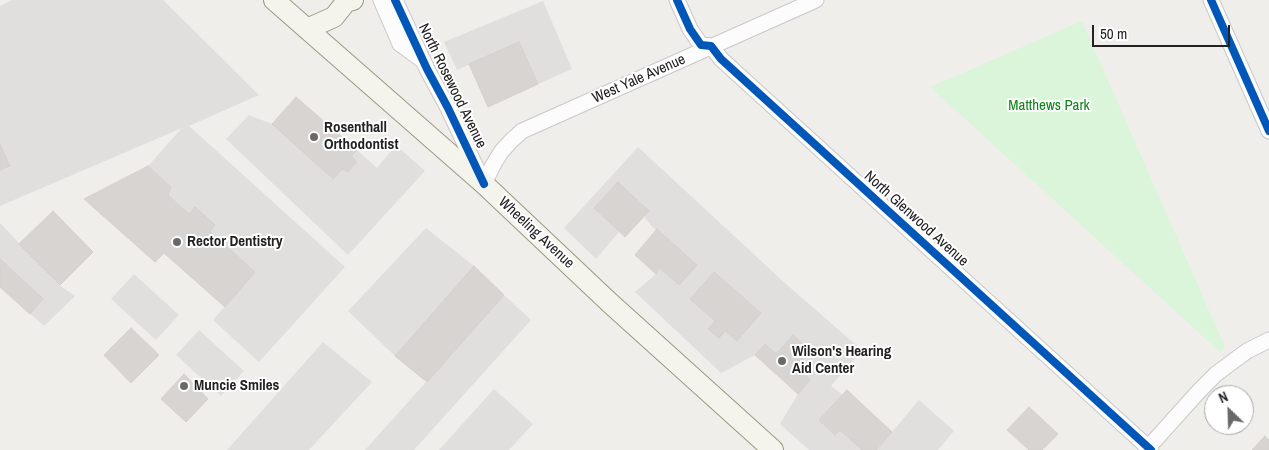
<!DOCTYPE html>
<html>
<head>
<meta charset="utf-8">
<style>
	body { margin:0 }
	#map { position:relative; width:1269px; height:450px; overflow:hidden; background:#f0eeeb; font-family:"Archivo Narrow",sans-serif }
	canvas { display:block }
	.north { position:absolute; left:1204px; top:385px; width:50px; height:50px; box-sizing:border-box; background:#fff; border:1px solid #a7a7a7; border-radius:50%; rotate:336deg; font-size:14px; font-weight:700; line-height:20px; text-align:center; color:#222 }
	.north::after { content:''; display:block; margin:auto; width:18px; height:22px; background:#6a6968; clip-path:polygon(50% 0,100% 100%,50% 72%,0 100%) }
	.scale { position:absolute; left:1092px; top:25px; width:138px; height:22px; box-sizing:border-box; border:2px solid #222; border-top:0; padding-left:6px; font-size:15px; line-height:18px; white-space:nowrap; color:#222; -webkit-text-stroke:4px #fff; paint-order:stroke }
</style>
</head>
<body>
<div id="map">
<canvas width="1269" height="450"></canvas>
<div class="north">N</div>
<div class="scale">50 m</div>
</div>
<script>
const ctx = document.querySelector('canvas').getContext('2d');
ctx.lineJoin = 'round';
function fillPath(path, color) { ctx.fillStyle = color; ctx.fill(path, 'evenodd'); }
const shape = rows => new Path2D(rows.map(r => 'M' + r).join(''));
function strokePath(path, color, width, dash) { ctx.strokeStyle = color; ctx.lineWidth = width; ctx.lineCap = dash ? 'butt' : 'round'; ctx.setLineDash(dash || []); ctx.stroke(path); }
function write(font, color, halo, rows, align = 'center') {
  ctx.font = font + ' "Archivo Narrow",sans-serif'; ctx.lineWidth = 4; ctx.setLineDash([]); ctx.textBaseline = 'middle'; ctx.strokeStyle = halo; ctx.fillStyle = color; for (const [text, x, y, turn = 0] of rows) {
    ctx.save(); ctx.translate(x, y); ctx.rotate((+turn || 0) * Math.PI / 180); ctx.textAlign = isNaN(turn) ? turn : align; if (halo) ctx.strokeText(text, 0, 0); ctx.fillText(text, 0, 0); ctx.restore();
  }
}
fillPath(shape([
	[1082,21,1225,347,1220,352,930,87]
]), '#daf5da');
fillPath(shape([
	[12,0,163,0,259,95,189,126,345,267,259,362,213,320,255,272,210,231,195,208,189,214,168,195,171,187,148,166,182,128,0,206,0,170,10,165,0,144,0,6],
	[543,1,572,69,538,84,519,42,457,70,444,42],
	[249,115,272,124,333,179,342,169,348,172,357,163,351,156,357,150,377,168,396,145,425,171,348,255,226,139],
	[638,147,786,284,862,350,831,386,843,395,819,420,835,435,840,430,862,450,809,450,780,424,798,394,796,367,810,351,793,335,776,354,765,344,755,355,721,373,635,292,656,274,659,267,697,265,658,230,656,231,644,217,649,211,618,182,594,208,619,232,596,259,564,228],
	[714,272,761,313,737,341,725,331,708,329,715,321,690,299],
	[0,223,59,285,75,296,44,326,0,287],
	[426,228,474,266,395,356,348,311],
	[134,274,179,315,156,340,111,299],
	[504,295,531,320,414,450,365,450],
	[199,330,244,371,221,396,176,355],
	[323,342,372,382,309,450,227,450],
	[494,389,533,424,509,450,439,450],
	[919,400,954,431,938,450,876,450,892,432]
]), '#e0dfde');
const building = shape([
	[519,42,538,84,488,107,469,64,519,42],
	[296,97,357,150,351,156,357,162,348,172,342,169,333,179,272,124,296,97],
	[0,144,10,166,0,170,0,144],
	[148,166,171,187,168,195,189,214,195,207,215,225,210,231,255,272,225,307,164,253,155,262,84,199,148,166],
	[618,182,649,211,625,237,594,208,618,182],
	[53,211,93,252,60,285,19,244,53,211],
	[657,229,697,265,679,285,659,267,656,274,635,255,657,229],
	[0,259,43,299,30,314,0,287,0,259],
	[474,266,504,295,427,382,395,356,474,266],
	[714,272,761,313,737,341,725,331,719,338,708,329,715,321,690,299,714,272],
	[131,328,159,355,131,383,104,355,131,328],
	[793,335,811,351,796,367,810,380,798,394,755,355,765,344,776,354,793,335],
	[184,374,208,399,186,422,161,399,184,374],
	[847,390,892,432,876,450,862,450,840,430,835,435,819,420,847,390],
	[1029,407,1058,434,1042,450,1029,450,1007,430,1029,407],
	[1265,436,1269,440,1269,450,1252,450,1265,436]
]);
fillPath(building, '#d7d4d2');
strokePath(building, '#d3d0cc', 1);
const minor = shape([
	[381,0,400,44,422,60],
	[395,0,427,69,448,108,482,180],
	[677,0,690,29,701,45,711,46,721,59,1151,450],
	[1211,0,1269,131],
	[484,184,492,167,501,152,511,141,522,131,816,0],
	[1146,450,1200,390,1216,374,1247,351,1269,340]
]);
const secondary = shape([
	[274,0,484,184,610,303,773,450],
	[307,29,334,17,346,2,353,0]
]);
strokePath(minor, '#c9c8c7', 17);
strokePath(secondary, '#999a82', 22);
strokePath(minor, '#fdfcfc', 15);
strokePath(secondary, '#f4f4ed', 20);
strokePath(shape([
	[395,0,427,69,448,108,484,184],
	[677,0,690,29,701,45,711,46,721,59,1151,450],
	[1211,0,1269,131]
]), '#0057b8', 8);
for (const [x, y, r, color] of [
	[314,137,5,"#6a6968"],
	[177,242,5,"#6a6968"],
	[782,361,5,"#6a6968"],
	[184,386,5,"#6a6968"]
]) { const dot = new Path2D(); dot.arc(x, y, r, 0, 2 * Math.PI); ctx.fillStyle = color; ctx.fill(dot); strokePath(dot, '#fff', 2); }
write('15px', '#222', '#fff', [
	["West Yale Avenue",639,79,-24],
	["North Rosewood Avenue",452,86,64],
	["North Glenwood Avenue",916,219,42],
	["Wheeling Avenue",536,233,43]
]);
write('15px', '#0c8416', '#fff', [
	["Matthews Park",1049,106]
]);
write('bold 15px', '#222', '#fff', [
	["Rosenthall",324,128],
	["Orthodontist",324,145],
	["Rector Dentistry",187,242],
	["Wilson's Hearing",792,352],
	["Aid Center",792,369],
	["Muncie Smiles",194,386]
], 'left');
</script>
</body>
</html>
